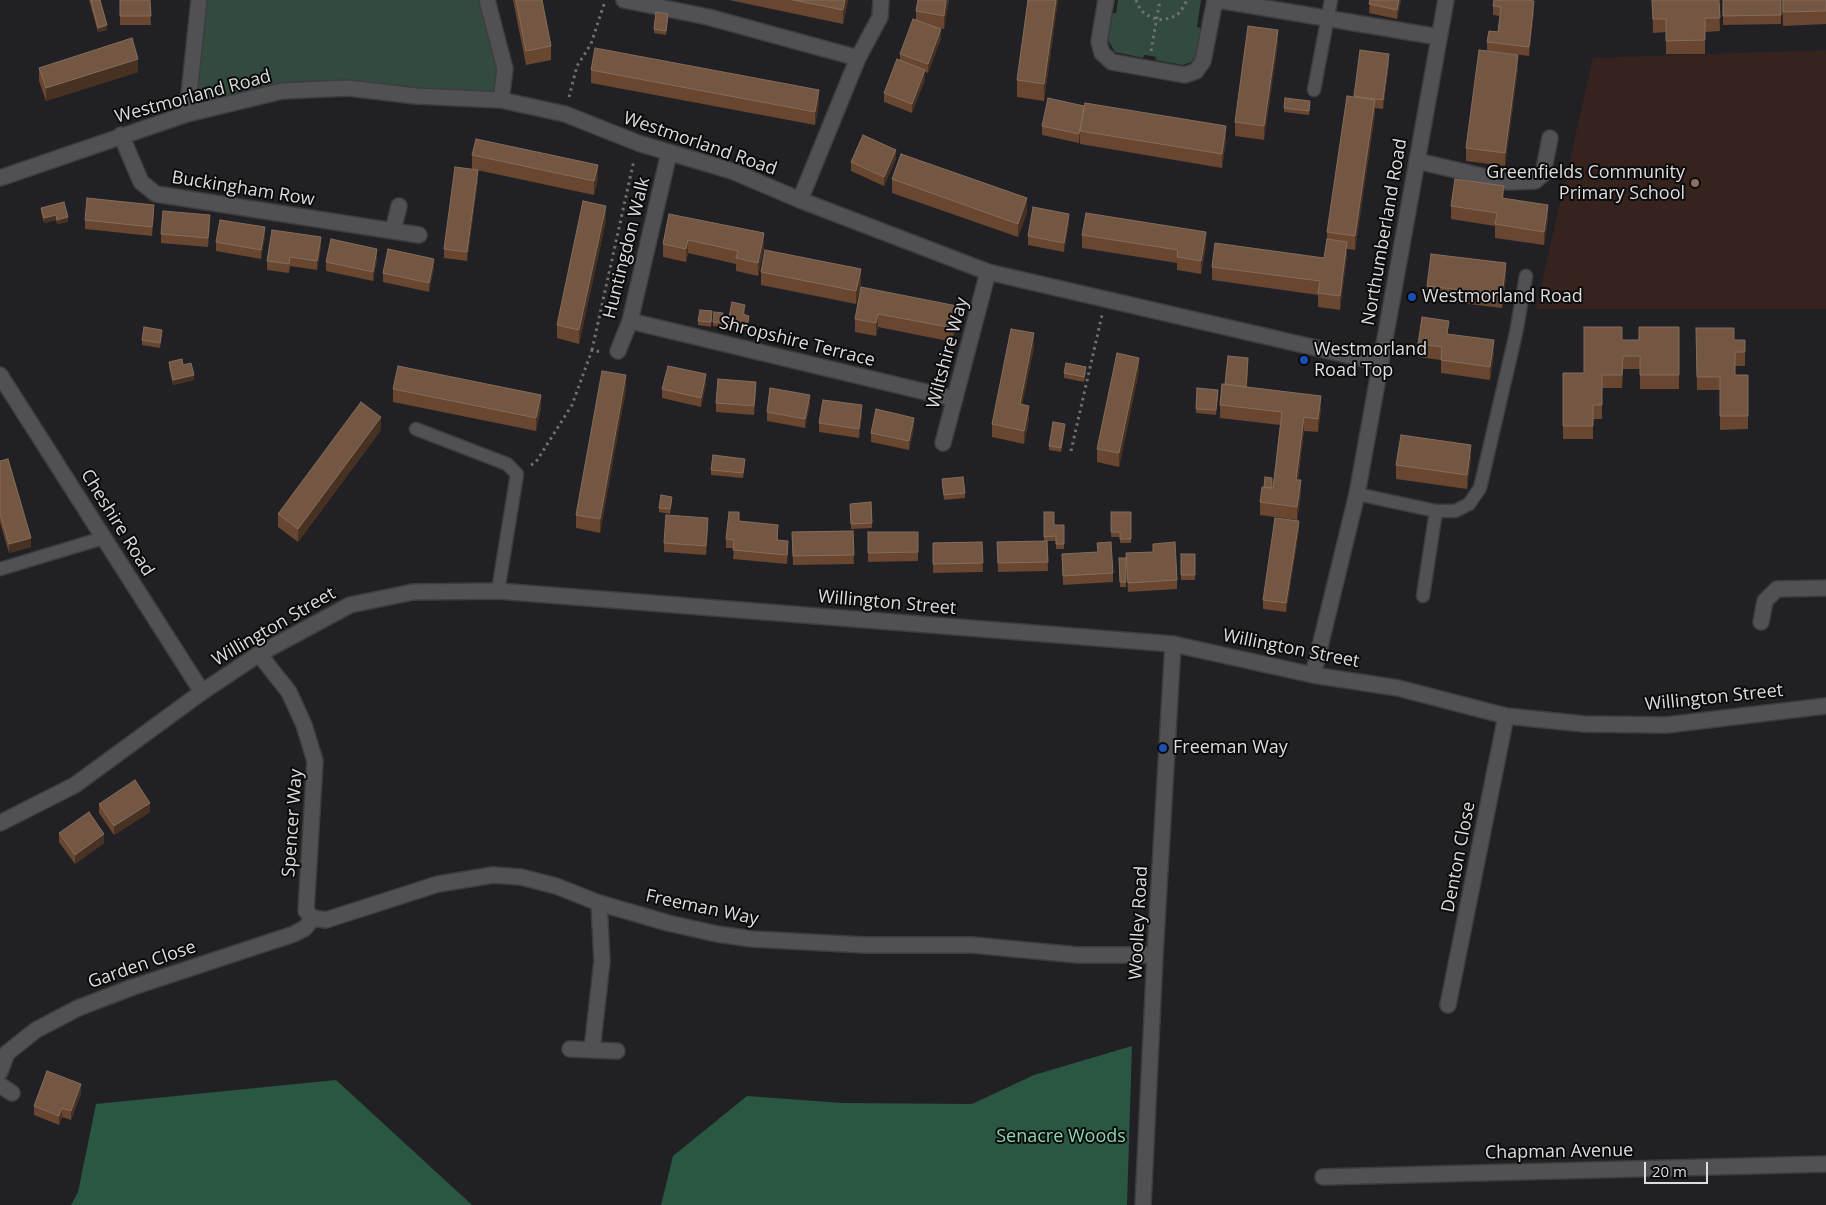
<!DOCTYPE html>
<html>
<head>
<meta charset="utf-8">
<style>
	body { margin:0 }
	#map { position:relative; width:1826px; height:1205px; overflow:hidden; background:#212125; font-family:"Open Sans",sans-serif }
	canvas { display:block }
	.scale { position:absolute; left:1644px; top:1162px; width:64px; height:22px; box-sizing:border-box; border:2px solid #dddde0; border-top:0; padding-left:6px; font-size:15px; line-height:18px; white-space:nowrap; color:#dddde0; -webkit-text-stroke:4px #0b0b0c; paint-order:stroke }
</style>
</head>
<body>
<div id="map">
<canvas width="1826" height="1205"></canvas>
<div class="scale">20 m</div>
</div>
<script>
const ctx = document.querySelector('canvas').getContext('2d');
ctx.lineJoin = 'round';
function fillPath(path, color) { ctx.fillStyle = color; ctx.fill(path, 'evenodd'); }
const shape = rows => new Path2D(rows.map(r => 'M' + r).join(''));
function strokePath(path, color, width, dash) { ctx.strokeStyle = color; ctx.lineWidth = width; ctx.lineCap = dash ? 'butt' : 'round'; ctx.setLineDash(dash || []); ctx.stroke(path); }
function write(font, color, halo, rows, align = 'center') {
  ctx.font = font + ' "Open Sans",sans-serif'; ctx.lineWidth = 4; ctx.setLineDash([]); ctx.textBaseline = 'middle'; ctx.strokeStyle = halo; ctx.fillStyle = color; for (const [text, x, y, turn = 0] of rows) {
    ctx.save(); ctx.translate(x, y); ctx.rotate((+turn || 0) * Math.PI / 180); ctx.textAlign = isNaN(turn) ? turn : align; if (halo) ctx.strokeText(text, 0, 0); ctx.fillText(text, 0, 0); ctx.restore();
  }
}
fillPath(shape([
	[1826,50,1826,309,1536,309,1593,58]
]), '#36231e');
fillPath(shape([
	[199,0,487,0,505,69,501,100,348,88,187,114],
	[1118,0,1201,0,1197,27,1201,28,1195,57,1191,62,1183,65,1155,60,1156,57,1152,56,1144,55,1143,58,1115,52,1108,40,1113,13,1116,13]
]), '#324b3e');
fillPath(shape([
	[1132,1046,1127,1205,661,1205,673,1156,747,1096,842,1103,972,1104,1034,1075],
	[336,1080,472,1205,71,1205,78,1192,96,1104]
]), '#295741');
const lane = shape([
	[1314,90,1331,0],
	[416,429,507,464,517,474,498,591],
	[1357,494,1436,511,1455,511,1469,504,1480,488,1516,333,1526,276],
	[0,569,103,538],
	[1423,596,1436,511]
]);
const street = shape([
	[487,0,505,69,501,100],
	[624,0,708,17,858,58],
	[1106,0,1099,42,1102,53,1112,62,1185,75,1196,71,1203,61,1215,0],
	[1218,0,1439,37],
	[187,114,199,0],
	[121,135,141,182,156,194,419,235],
	[1417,161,1508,182,1535,181,1543,174,1550,138],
	[0,178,187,114,282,91,348,88,416,96,501,100,565,114,638,143,732,171,800,200,988,272,1381,363],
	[800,200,858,58,880,17,881,0],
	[393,230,399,206],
	[630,321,955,399],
	[618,351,630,321,669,153],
	[0,375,202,692],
	[943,443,988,272],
	[1761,622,1765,601,1777,589,1826,588],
	[259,654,289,692,304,725,315,761,306,911,313,918],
	[313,918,326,920,438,884,493,875,521,877,556,886,599,903,668,923,717,934,752,939,864,945,972,945,1078,955,1155,955],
	[1448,1005,1506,716],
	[570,1049,617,1051],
	[592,1050,602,961,599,903],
	[0,1072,7,1053,36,1030,78,1008,133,987,294,934,305,928,313,918],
	[0,1085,12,1093],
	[1323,1177,1826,1164],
	[1143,1205,1155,955,1173,644]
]);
const secondary = shape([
	[1313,675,1357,494,1446,0],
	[0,823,75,785,202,692,259,654,350,605,413,592,498,591,1173,644,1313,675,1398,688,1506,716,1584,724,1666,725,1826,706]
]);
strokePath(lane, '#3d3d40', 15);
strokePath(street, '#3d3d40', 18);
strokePath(secondary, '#3d3d40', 18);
strokePath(shape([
	[1136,0,1140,9,1145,14,1156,19,1163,20,1176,16,1181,11,1187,0],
	[1151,51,1160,0],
	[569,97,577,66,591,44,605,1],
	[592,350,634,160],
	[1071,451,1102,315],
	[531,465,536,462,572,405,592,350,601,352]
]), '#707073', 3, [2.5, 4]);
strokePath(lane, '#505055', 12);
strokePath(street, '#505055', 15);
strokePath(secondary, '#505055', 15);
fillPath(shape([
	[89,0,100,0,107,30,98,32],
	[120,0,150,0,151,25,120,25],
	[513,0,542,0,551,46,551,60,526,65],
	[729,0,848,0,843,24],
	[949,0,944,29,937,28,941,38,928,73,925,72,925,79,912,113,884,102,884,93,900,60,900,54,916,20,916,11],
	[1028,0,1058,0,1044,101,1017,97,1017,80],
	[1370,0,1401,0,1397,19,1369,13],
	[1652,0,1719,0,1720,31,1705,32,1705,54,1666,54,1666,32,1653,33],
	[1723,0,1781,0,1781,24,1723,25],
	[1782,0,1826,0,1826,24,1783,26],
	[1493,6,1534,10,1529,56,1496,52,1518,68,1505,166,1466,161,1466,148,1487,51,1487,42,1498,32,1500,16,1493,15],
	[668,18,666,35,654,33,654,29],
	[1278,43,1264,140,1235,136,1235,122],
	[1360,50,1389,63,1383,109,1375,108,1375,114,1355,250,1347,249,1347,255,1340,310,1318,307,1318,295,1212,280,1212,267,1324,258,1327,239,1327,232,1354,97],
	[39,68,138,72,46,101,39,81],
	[591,70,819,103,815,125,591,83],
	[1310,105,1309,115,1284,112,1284,108],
	[1084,106,1226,140,1222,168,1080,144,1080,134,1079,143,1042,135,1042,126],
	[472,155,598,178,594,195,472,169],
	[896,159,884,186,851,171,851,162],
	[478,179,467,261,444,258,444,249],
	[892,179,1027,212,1018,237,892,193],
	[1504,199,1548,219,1544,245,1495,238,1495,226,1451,219,1451,206],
	[41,208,68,222,57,224,56,220,44,223,41,212],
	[154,214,152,236,85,229,85,220],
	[669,214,764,247,758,276,736,271,736,264,688,253,686,262,663,257,663,244],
	[606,220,579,344,557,338,557,325],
	[1069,223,1064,252,1028,245,1028,236],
	[210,224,208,247,161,243,161,234],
	[1082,235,1206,246,1201,274,1177,270,1177,263,1082,248],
	[265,236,261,259,216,251,216,242],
	[321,246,317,270,290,266,289,273,267,270,267,261],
	[377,258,373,281,326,271,326,262],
	[434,268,429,292,383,282,383,273],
	[761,272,861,283,856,304,761,285],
	[1506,277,1502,308,1427,299,1427,286],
	[861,287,957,319,953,342,878,327,876,336,855,332,855,319],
	[745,309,744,315,749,320,747,330,728,326,728,322],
	[723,313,722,327,713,326,713,322],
	[712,316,711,327,698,325,698,321],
	[1679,327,1679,389,1640,389,1640,369,1623,369,1622,388,1602,388,1602,419,1593,419,1593,439,1563,439,1563,373,1584,373,1622,340,1639,340],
	[1696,328,1734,340,1745,340,1745,366,1735,366,1735,375,1748,375,1748,429,1720,430,1720,390,1697,390],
	[162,334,160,348,142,345,142,340],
	[1449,334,1494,353,1490,380,1441,373,1441,360,1418,357,1418,344],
	[1034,347,1022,404,1029,419,1024,444,992,437,992,424],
	[169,362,183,365,194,380,173,385,169,367],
	[1248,367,1247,387,1321,409,1318,432,1304,431,1298,480,1301,494,1297,520,1260,515,1260,502,1273,488,1280,425,1220,418,1220,405,1225,384],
	[1139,371,1119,467,1097,462,1097,449],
	[1086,372,1084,382,1064,378,1064,373],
	[706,383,701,407,662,398,662,389],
	[393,389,541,408,536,431,393,402],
	[626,389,600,533,576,528,576,515],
	[756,391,754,415,716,412,716,403],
	[1218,394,1216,415,1196,413,1196,409],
	[810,404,805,428,767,421,767,412],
	[862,414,859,438,819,432,819,423],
	[914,427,909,450,871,442,871,433],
	[1065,428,1061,452,1049,450,1049,446],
	[381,430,298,542,278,527,278,514],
	[1471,458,1467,489,1396,479,1396,465],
	[0,461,31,547,9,553,0,522],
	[745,463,743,478,711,475,711,470],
	[942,484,965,493,965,498,944,500],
	[672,501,670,514,659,512,659,508],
	[871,502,872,528,851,529,850,504],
	[1044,512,1054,525,1064,525,1064,549,1056,549,1056,541,1044,541],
	[1111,512,1131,512,1131,543,1120,543,1120,537,1111,537],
	[739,521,778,534,778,540,788,550,787,564,733,559,734,548,726,548,726,539],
	[708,527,706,555,664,552,664,543],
	[1299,530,1286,612,1263,609,1263,600],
	[853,531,854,564,793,565,792,532],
	[868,532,918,532,918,561,868,562],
	[1047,541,1048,571,998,572,997,542],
	[982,542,983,572,933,573,933,543],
	[1153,552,1177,580,1177,589,1128,592,1126,553],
	[1062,554,1113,573,1113,582,1063,585],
	[1181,554,1195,554,1195,580,1181,580],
	[1119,558,1126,558,1126,587,1120,587],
	[99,804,150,812,114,835,99,813],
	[59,833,104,843,75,864,59,842],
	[81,1093,71,1120,62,1117,59,1125,34,1115,34,1106]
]), '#68462f');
fillPath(shape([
	[845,0,848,0,843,24,843,10],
	[946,0,949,0,944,29,944,16],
	[1056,0,1058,0,1044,101,1044,84],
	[1399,0,1401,0,1397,19,1397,10],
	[1534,1,1534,10,1529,56,1529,47],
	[107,25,107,30,98,32,98,28],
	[941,29,941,38,928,73,928,64],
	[1278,30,1278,43,1264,140,1264,126],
	[1389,54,1389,63,1383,109,1383,100],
	[1518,55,1518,68,1505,166,1505,153],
	[138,59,138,72,46,101,46,88],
	[925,70,925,79,912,113,912,104],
	[819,90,819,103,815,125,815,112],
	[1375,100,1375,114,1355,250,1355,236],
	[1084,106,1080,134,1079,143,1079,134],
	[1226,126,1226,140,1222,168,1222,154],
	[896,150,896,159,884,186,884,177],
	[598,165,598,178,594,195,594,181],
	[478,170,478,179,467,261,467,252],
	[1504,186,1504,199,1502,198],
	[1027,198,1027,212,1018,237,1018,224],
	[154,205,154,214,152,236,152,227],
	[1548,205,1548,219,1544,245,1544,232],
	[606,206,606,220,579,344,579,330],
	[1069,214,1069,223,1064,252,1064,243],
	[56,215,56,220,44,223,44,218],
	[210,215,210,224,208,247,208,238],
	[68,217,68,222,57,224,57,220],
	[265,227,265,236,261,259,261,250],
	[1206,232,1206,246,1201,274,1201,261],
	[764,233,764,247,758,276,758,263],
	[321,237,321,246,317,270,317,261],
	[688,240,688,253,686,262,686,249],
	[1347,242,1347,255,1340,310,1340,296],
	[377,249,377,258,373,281,373,272],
	[434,259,434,268,429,292,429,283],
	[1506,263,1506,277,1502,308,1502,295],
	[861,269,861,283,856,304,856,291],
	[957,306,957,319,953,342,953,328],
	[878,314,878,327,876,336,876,323],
	[1034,333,1034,347,1020,417,1020,404],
	[1494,340,1494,353,1490,380,1490,367],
	[1139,358,1139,371,1119,467,1119,453],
	[1248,358,1248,367,1246,398,1246,389],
	[706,374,706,383,701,407,701,398],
	[194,375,194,380,173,385,173,380],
	[626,375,626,389,600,533,600,519],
	[756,382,756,391,754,415,754,406],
	[541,395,541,408,536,431,536,418],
	[810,395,810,404,805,428,805,419],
	[1321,396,1321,409,1318,432,1318,419],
	[862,405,862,414,859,438,859,429],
	[1029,406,1029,419,1024,444,1024,431],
	[381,417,381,430,298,542,298,529],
	[1304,417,1304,431,1296,493,1296,480],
	[914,418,914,427,909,450,909,441],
	[1065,424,1065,428,1061,452,1061,448],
	[1471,445,1471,458,1467,489,1467,475],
	[1301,480,1301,494,1297,520,1297,507],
	[708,518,708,527,706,555,706,546],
	[1299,521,1299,530,1286,612,1286,603],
	[31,538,31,547,9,553,9,544],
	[150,803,150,812,114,835,114,826],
	[104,834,104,843,75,864,75,855],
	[81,1084,81,1093,71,1120,71,1111],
	[62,1108,62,1117,59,1125,59,1116]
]), '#463123');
const building = shape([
	[91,0,100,0,107,25,98,28,91,0],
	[120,0,150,0,151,16,120,16,120,0],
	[516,0,542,0,551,46,526,51,516,0],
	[793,0,845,0,843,10,793,0],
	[918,0,946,0,944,16,916,11,918,0],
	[1028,0,1056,0,1044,84,1017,80,1028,0],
	[1370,0,1399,0,1397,10,1369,4,1370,0],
	[1494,0,1527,0,1534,1,1529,47,1487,42,1489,31,1498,32,1501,7,1493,6,1494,0],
	[1652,0,1719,0,1720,18,1705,18,1705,40,1666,41,1666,19,1653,19,1652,0],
	[1723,0,1781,0,1781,15,1723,16,1723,0],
	[1783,0,1826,0,1826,11,1783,12,1783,0],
	[656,12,668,14,666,31,654,29,656,12],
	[913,19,941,29,928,64,900,54,913,19],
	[1248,26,1278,30,1264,126,1235,122,1248,26],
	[132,38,138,59,46,88,39,68,132,38],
	[595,48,819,90,815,112,591,70,595,48],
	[1360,50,1389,54,1383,100,1354,96,1360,50],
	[1479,50,1518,55,1505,153,1466,148,1479,50],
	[897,59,925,70,912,104,884,93,897,59],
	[1347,96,1375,100,1355,236,1327,232,1347,96],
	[1048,98,1084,106,1079,134,1042,126,1048,98],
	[1285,98,1310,101,1309,111,1284,108,1285,98],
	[1085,103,1226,126,1222,154,1080,131,1085,103],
	[863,135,896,150,884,177,851,162,863,135],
	[476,139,598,165,594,181,472,155,476,139],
	[901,154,1027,198,1018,224,892,179,901,154],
	[455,167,478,170,467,252,444,249,455,167],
	[1455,179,1504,186,1502,198,1548,205,1544,232,1495,224,1497,213,1451,206,1455,179],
	[87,198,154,205,152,227,85,220,87,198],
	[583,201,606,206,579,330,557,325,583,201],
	[64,202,68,217,57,220,56,215,44,218,41,208,64,202],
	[1033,207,1069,214,1064,243,1028,236,1033,207],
	[163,211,210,215,208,238,161,234,163,211],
	[1086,213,1206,232,1201,261,1177,257,1178,250,1082,235,1086,213],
	[669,214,764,233,758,263,736,258,738,251,688,240,686,249,663,244,669,214],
	[220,220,265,227,261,250,216,242,220,220],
	[272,230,321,237,317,261,290,257,289,264,267,261,272,230],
	[331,239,377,249,373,272,326,262,331,239],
	[1327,239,1347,242,1340,296,1318,293,1320,281,1212,267,1215,243,1324,258,1327,239],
	[388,249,434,259,429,283,383,273,388,249],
	[765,250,861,269,856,291,761,272,765,250],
	[1431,254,1506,263,1502,295,1427,286,1431,254],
	[861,287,957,306,953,328,878,314,876,323,855,319,861,287],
	[732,302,745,305,743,314,749,316,747,326,728,322,732,302],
	[700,310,712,311,711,322,698,321,700,310],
	[714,312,723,313,722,322,713,322,714,312],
	[1422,317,1449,321,1447,334,1494,340,1490,367,1441,360,1442,347,1418,344,1422,317],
	[144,327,162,330,160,343,142,340,144,327],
	[1584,327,1622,327,1622,340,1639,340,1639,327,1679,327,1679,375,1640,375,1640,356,1623,356,1622,375,1602,375,1602,405,1593,405,1593,426,1563,426,1563,373,1584,373,1584,327],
	[1696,328,1734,328,1734,340,1745,340,1745,352,1735,352,1735,375,1748,375,1748,416,1720,416,1720,377,1697,377,1696,328],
	[1011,329,1034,333,1020,404,1029,406,1024,431,992,424,1011,329],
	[1117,353,1139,358,1119,453,1097,449,1117,353],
	[1228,356,1248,358,1246,387,1225,384,1228,356],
	[182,359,183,365,191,363,194,375,173,380,169,362,182,359],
	[1066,363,1086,367,1084,377,1064,373,1066,363],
	[398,366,541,395,536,418,393,389,398,366],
	[668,366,706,374,701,398,662,389,668,366],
	[602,371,626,375,600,519,576,515,602,371],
	[718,379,756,382,754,406,716,403,718,379],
	[1222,384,1321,396,1318,419,1304,417,1296,480,1301,480,1297,507,1260,502,1262,487,1273,488,1282,412,1220,405,1222,384],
	[770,388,810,395,805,419,767,412,770,388],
	[1197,388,1218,390,1216,410,1196,409,1197,388],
	[823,400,862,405,859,429,819,423,823,400],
	[361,402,381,417,298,529,278,514,361,402],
	[876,409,914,418,909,441,871,433,876,409],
	[1053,422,1065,424,1061,448,1049,446,1053,422],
	[1401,435,1471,445,1467,475,1396,465,1401,435],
	[713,455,745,459,743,473,711,470,713,455],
	[8,459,31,538,9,544,0,513,0,461,8,459],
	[963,477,965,493,944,495,942,479,963,477],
	[1265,477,1272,478,1272,488,1264,487,1265,477],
	[661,495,672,497,670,509,659,508,661,495],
	[871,502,872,523,851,524,850,504,871,502],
	[729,512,739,512,739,521,778,525,777,540,788,541,787,555,733,550,734,540,726,539,729,512],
	[1044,512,1054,512,1054,525,1064,525,1064,544,1056,544,1056,536,1044,537,1044,512],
	[1111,512,1131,512,1131,539,1120,539,1120,532,1111,532,1111,512],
	[666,515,708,518,706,546,664,543,666,515],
	[1275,518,1299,521,1286,603,1263,600,1275,518],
	[853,531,854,555,793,556,792,532,853,531],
	[868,532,918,532,918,552,868,553,868,532],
	[1047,541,1048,562,998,563,997,542,1047,541],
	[982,542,983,563,933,564,933,543,982,542],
	[1111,542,1113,573,1063,576,1062,554,1098,552,1097,543,1111,542],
	[1175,542,1177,580,1128,583,1126,553,1153,552,1153,544,1175,542],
	[1181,554,1195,554,1195,575,1181,575,1181,554],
	[1119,558,1126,558,1126,582,1120,582,1119,558],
	[135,780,150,803,114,826,99,804,135,780],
	[89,812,104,834,75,855,59,833,89,812],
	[47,1071,81,1084,71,1111,62,1108,59,1116,34,1106,47,1071]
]);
fillPath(building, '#745742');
strokePath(building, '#856c5b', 1);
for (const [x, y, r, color] of [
	[1695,183,5,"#8d6e63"],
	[1412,297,5,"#1a4fb4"],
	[1304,360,5,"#1a4fb4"],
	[1163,748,5,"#1a4fb4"]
]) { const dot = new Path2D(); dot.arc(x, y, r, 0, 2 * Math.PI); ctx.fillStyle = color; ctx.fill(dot); strokePath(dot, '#0b0b0c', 2); }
write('18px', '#dddde0', '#0b0b0c', [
	["Westmorland Road",193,97,-15],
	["Westmorland Road",700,144,19],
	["Buckingham Row",243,189,9],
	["Northumberland Road",1385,232,-80],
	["Huntingdon Walk",627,248,-76],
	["Shropshire Terrace",797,342,14],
	["Wiltshire Way",948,353,-75],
	["Cheshire Road",117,523,58],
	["Willington Street",887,603,5],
	["Willington Street",274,627,-30],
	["Willington Street",1291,649,11],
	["Willington Street",1714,698,-6],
	["Spencer Way",293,823,-86],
	["Denton Close",1459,857,-79],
	["Freeman Way",702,908,12],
	["Woolley Road",1139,923,-87],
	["Garden Close",142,965,-19],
	["Chapman Avenue",1559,1152,-1]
]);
write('18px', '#dddde0', '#0b0b0c', [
	["Greenfields Community",1685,173,"right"],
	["Primary School",1685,194,"right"],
	["Westmorland Road",1422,297],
	["Westmorland",1314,350],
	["Road Top",1314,371],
	["Freeman Way",1173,748]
], 'left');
write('18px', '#8dd8b2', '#0b0b0c', [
	["Senacre Woods",1061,1137]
]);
</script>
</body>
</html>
